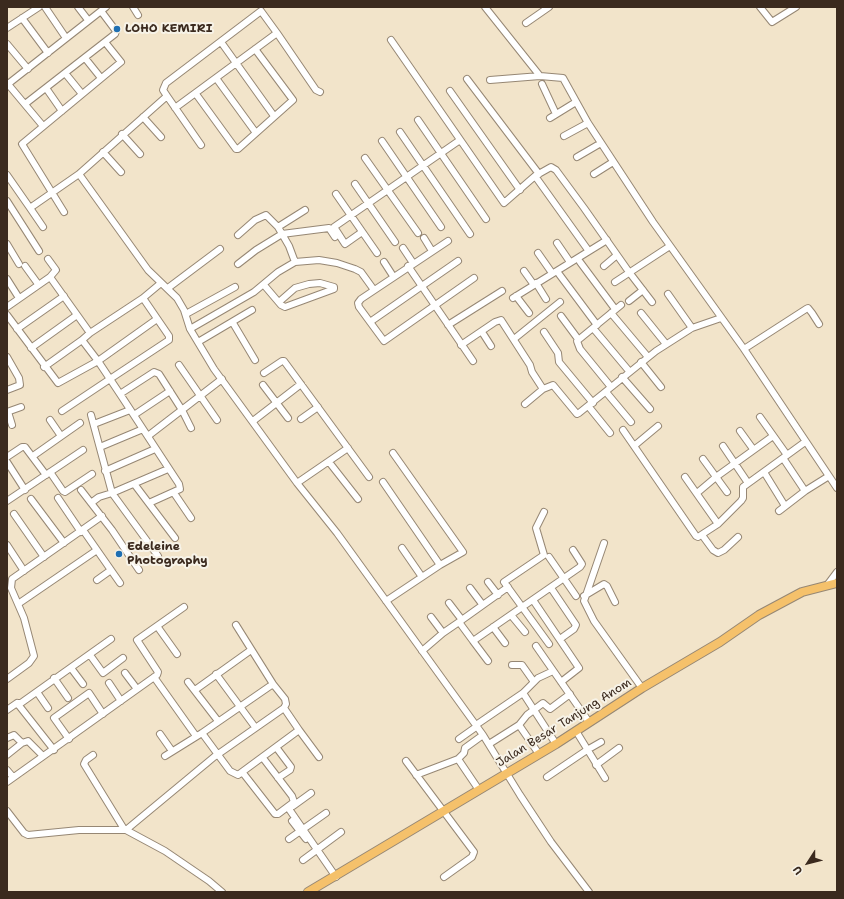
<!DOCTYPE html>
<html>
<head>
<meta charset="utf-8">
<style>
	body { margin:0 }
	#map { position:relative; width:844px; height:899px; overflow:hidden; background:#f2e4ca; font-family:"Shantell Sans",sans-serif }
	canvas { display:block }
	.frame { position:absolute; inset:0; border:8px solid #3b2a1e; pointer-events:none }
	.north { position:absolute; left:788px; top:843px; width:40px; height:40px; -webkit-text-stroke:3px #f7f3e8; paint-order:stroke; rotate:234deg; font-size:11px; font-weight:700; line-height:16px; text-align:center; color:#3b2a1e }
	.north::after { content:''; display:block; margin:auto; width:14px; height:18px; background:#3b2a1e; clip-path:polygon(50% 0,100% 100%,50% 72%,0 100%) }
</style>
</head>
<body>
<div id="map">
<canvas width="844" height="899"></canvas>
<div class="frame"></div>
<div class="north">U</div>
</div>
<script>
const ctx = document.querySelector('canvas').getContext('2d');
ctx.lineJoin = 'round';
const shape = rows => new Path2D(rows.map(r => 'M' + r).join(''));
function strokePath(path, color, width, dash) { ctx.strokeStyle = color; ctx.lineWidth = width; ctx.lineCap = dash ? 'butt' : 'round'; ctx.setLineDash(dash || []); ctx.stroke(path); }
function write(font, color, halo, rows, align = 'center') {
  ctx.font = font + ' "Shantell Sans",sans-serif'; ctx.lineWidth = 4; ctx.setLineDash([]); ctx.textBaseline = 'middle'; ctx.strokeStyle = halo; ctx.fillStyle = color; for (const [text, x, y, turn = 0] of rows) {
    ctx.save(); ctx.translate(x, y); ctx.rotate((+turn || 0) * Math.PI / 180); ctx.textAlign = isNaN(turn) ? turn : align; if (halo) ctx.strokeText(text, 0, 0); ctx.fillText(text, 0, 0); ctx.restore();
  }
}
const minor = shape([
	[45,7,66,38],
	[78,7,88,20],
	[133,7,138,15],
	[485,7,540,76],
	[760,7,772,22,796,7],
	[22,18,48,53],
	[526,23,549,7],
	[7,28,39,7],
	[277,33,316,90,320,92],
	[391,40,504,203,535,176,551,167,556,170,584,208,629,272,652,302],
	[221,42,274,116],
	[7,44,28,69],
	[85,58,101,78],
	[65,73,82,94],
	[216,78,256,133,293,100,255,49],
	[467,79,539,174],
	[490,80,540,76,563,78,588,123,653,222,744,349,837,488],
	[7,83,43,126],
	[8,84,106,7],
	[542,84,556,114],
	[46,88,62,111],
	[450,91,520,190],
	[196,94,236,149,238,149,256,133],
	[167,96,163,90,166,83,261,11,277,33,175,108],
	[25,104,115,34,116,31,101,11],
	[143,117,161,137],
	[550,118,576,102],
	[418,120,486,219],
	[400,132,470,234],
	[122,134,140,154],
	[564,136,588,123],
	[382,141,441,227],
	[201,145,167,96,79,174,148,270,177,298,184,310,190,329,214,369,297,483,337,533,483,735,520,795,551,842,589,892],
	[103,152,121,172],
	[577,157,601,143],
	[365,158,418,233],
	[594,174,613,162],
	[7,175,30,208],
	[535,176,588,250],
	[355,184,395,242],
	[336,194,377,253],
	[7,201,39,251],
	[64,212,22,144,121,62,105,42],
	[43,227,30,208,79,174],
	[278,227,305,210],
	[362,232,345,244,334,227,460,140],
	[238,235,255,220,266,215,278,227,289,246,295,262],
	[424,238,432,251],
	[448,241,361,299,358,303,359,307,370,322,384,341,474,278],
	[557,243,570,262],
	[7,244,19,264],
	[403,248,413,263],
	[538,253,552,273],
	[48,259,56,270,50,277,90,333],
	[384,262,393,276],
	[580,262,615,309],
	[238,264,256,250,282,234,329,228,335,237],
	[25,266,38,284],
	[408,266,473,361],
	[604,266,617,255],
	[524,271,534,285],
	[559,274,597,325],
	[7,279,19,298],
	[615,282,670,246],
	[536,283,546,299],
	[264,285,281,305,285,307,334,289,334,287,320,283,309,284,295,288,279,302],
	[168,288,220,249],
	[668,294,692,328],
	[516,296,529,313],
	[143,298,161,283],
	[513,298,607,240],
	[629,301,643,290],
	[7,307,50,277],
	[611,313,648,357],
	[641,313,666,344],
	[186,314,235,287],
	[7,315,58,383,98,361,157,319],
	[561,316,578,339],
	[370,322,458,261],
	[233,323,255,360],
	[448,325,502,291],
	[593,328,629,371],
	[17,329,64,296],
	[190,329,254,292,278,272,295,262,319,260,337,263,355,269,361,272,374,290],
	[482,332,491,346],
	[544,332,558,353,559,362,593,403],
	[514,339,560,302],
	[198,342,252,310],
	[461,345,495,322,501,320,530,365,532,372,543,389],
	[31,348,77,315],
	[744,349,806,309,808,308,812,313,819,324],
	[7,357,19,378,20,385,7,390],
	[641,362,661,387],
	[179,365,217,420],
	[44,367,82,340],
	[264,373,282,361,284,361,369,477],
	[622,377,650,409],
	[263,385,288,418],
	[611,387,580,349,577,341,621,305],
	[606,392,631,422],
	[120,394,154,372,159,374,182,410,191,428],
	[525,404,543,389,553,385,577,414,579,413,656,351,692,328,721,318],
	[589,407,610,433],
	[62,411,110,379,169,340,169,336,143,298,90,333,82,340,98,361,120,394,179,484,180,489,149,503],
	[7,412,21,407],
	[8,412,12,425],
	[91,415,112,493,168,469],
	[134,415,170,391],
	[760,417,787,455],
	[301,419,318,407],
	[50,420,61,436],
	[253,421,301,384],
	[94,424,130,410],
	[623,430,696,536,698,537,718,524,741,501,743,498,743,487,783,458],
	[740,431,753,449],
	[148,436,222,379],
	[805,442,783,458,805,491,829,476],
	[634,446,658,426],
	[723,446,748,483],
	[100,447,143,429],
	[33,456,80,423],
	[7,457,22,447,25,447,46,475],
	[703,459,727,492],
	[7,462,25,490],
	[329,462,358,499],
	[105,471,155,449],
	[50,472,63,491,65,492,92,474],
	[764,472,785,506],
	[685,477,718,524],
	[383,482,440,565],
	[297,483,348,448],
	[135,485,175,538],
	[81,490,112,530,139,570],
	[174,493,191,518],
	[697,493,716,477,773,436],
	[58,498,81,532],
	[31,499,64,543],
	[7,501,83,450],
	[91,503,99,497,112,493,158,556],
	[779,511,805,491],
	[544,512,536,528,544,555,504,582,549,644],
	[14,514,44,557],
	[83,530,120,583],
	[702,535,713,550,718,553,724,550,738,537],
	[604,543,584,601,594,621,642,688],
	[7,545,24,571],
	[402,548,422,577],
	[549,557,576,596],
	[97,580,111,570],
	[488,582,498,595],
	[828,584,837,572],
	[470,588,482,604],
	[551,588,576,625,574,629,560,639],
	[584,596,604,584,607,586,615,602],
	[533,600,579,668,561,682],
	[386,601,440,565,463,552,393,453],
	[449,603,462,620],
	[18,604,97,550],
	[511,615,525,632],
	[431,617,443,633],
	[459,622,508,587],
	[157,626,177,654],
	[493,627,505,643],
	[473,641,488,661],
	[536,646,589,722],
	[422,651,443,633,459,622,473,641,580,567,582,564,573,550],
	[90,655,103,673,123,658],
	[512,665,522,665,534,682],
	[71,668,83,684],
	[125,673,137,689],
	[216,674,255,727],
	[154,677,196,736],
	[54,678,68,698],
	[7,679,29,663,34,656,24,618,11,588,12,579,102,516],
	[188,682,218,721],
	[109,683,121,701],
	[195,690,251,650],
	[37,692,48,708],
	[523,693,556,744],
	[17,703,54,750],
	[7,710,17,703,21,703,111,639],
	[476,725,523,693,538,678,553,671],
	[519,725,539,754],
	[299,730,319,757],
	[576,731,605,778],
	[202,733,230,771,238,775,299,730,284,708],
	[160,734,172,751],
	[7,738,14,735,22,743],
	[69,739,54,718,89,693,103,714],
	[459,739,476,727],
	[489,744,519,725,527,715,543,703,550,709,570,694],
	[276,747,291,767,290,770,278,778],
	[7,755,22,743,28,741,43,756],
	[93,755,86,760,84,764,124,829],
	[165,756,202,733,273,684],
	[458,759,479,790],
	[406,761,474,852,472,857,444,877],
	[596,765,619,748],
	[7,770,13,777],
	[243,773,275,814,278,814,294,802,292,796,263,758],
	[416,775,458,759,464,753,465,748,483,735],
	[547,777,587,750,601,742],
	[7,782,157,675,158,672,137,640,184,607],
	[293,806,311,793],
	[289,809,336,877],
	[7,811,24,833,28,835,79,830,126,830,165,851,209,881,222,892],
	[292,821,306,839],
	[126,830,214,757,284,708,286,704,285,699,273,684,236,625],
	[289,839,326,813],
	[303,860,341,832]
]);
const major = shape([
	[308,892,556,744,642,688,720,642,759,615,802,592,837,583]
]);
strokePath(minor, '#968774', 8);
strokePath(major, '#968774', 10);
strokePath(minor, '#fff', 6);
strokePath(major, '#f5c16b', 8);
for (const [x, y, r, color] of [
	[117,29,4,"#1f6fb2"],
	[119,554,4,"#1f6fb2"]
]) { const dot = new Path2D(); dot.arc(x, y, r, 0, 2 * Math.PI); ctx.fillStyle = color; ctx.fill(dot); strokePath(dot, '#f7f3e8', 1.5); }
write('bold 12px', '#3b2a1e', '#f7f3e8', [
	["LOHO KEMIRI",125,29],
	["Edeleine",127,547],
	["Photography",127,561]
], 'left');
write('12px', '#3b2a1e', '#f7f3e8', [
	["Jalan Besar Tanjung Anom",564,723,-32]
]);
</script>
</body>
</html>
